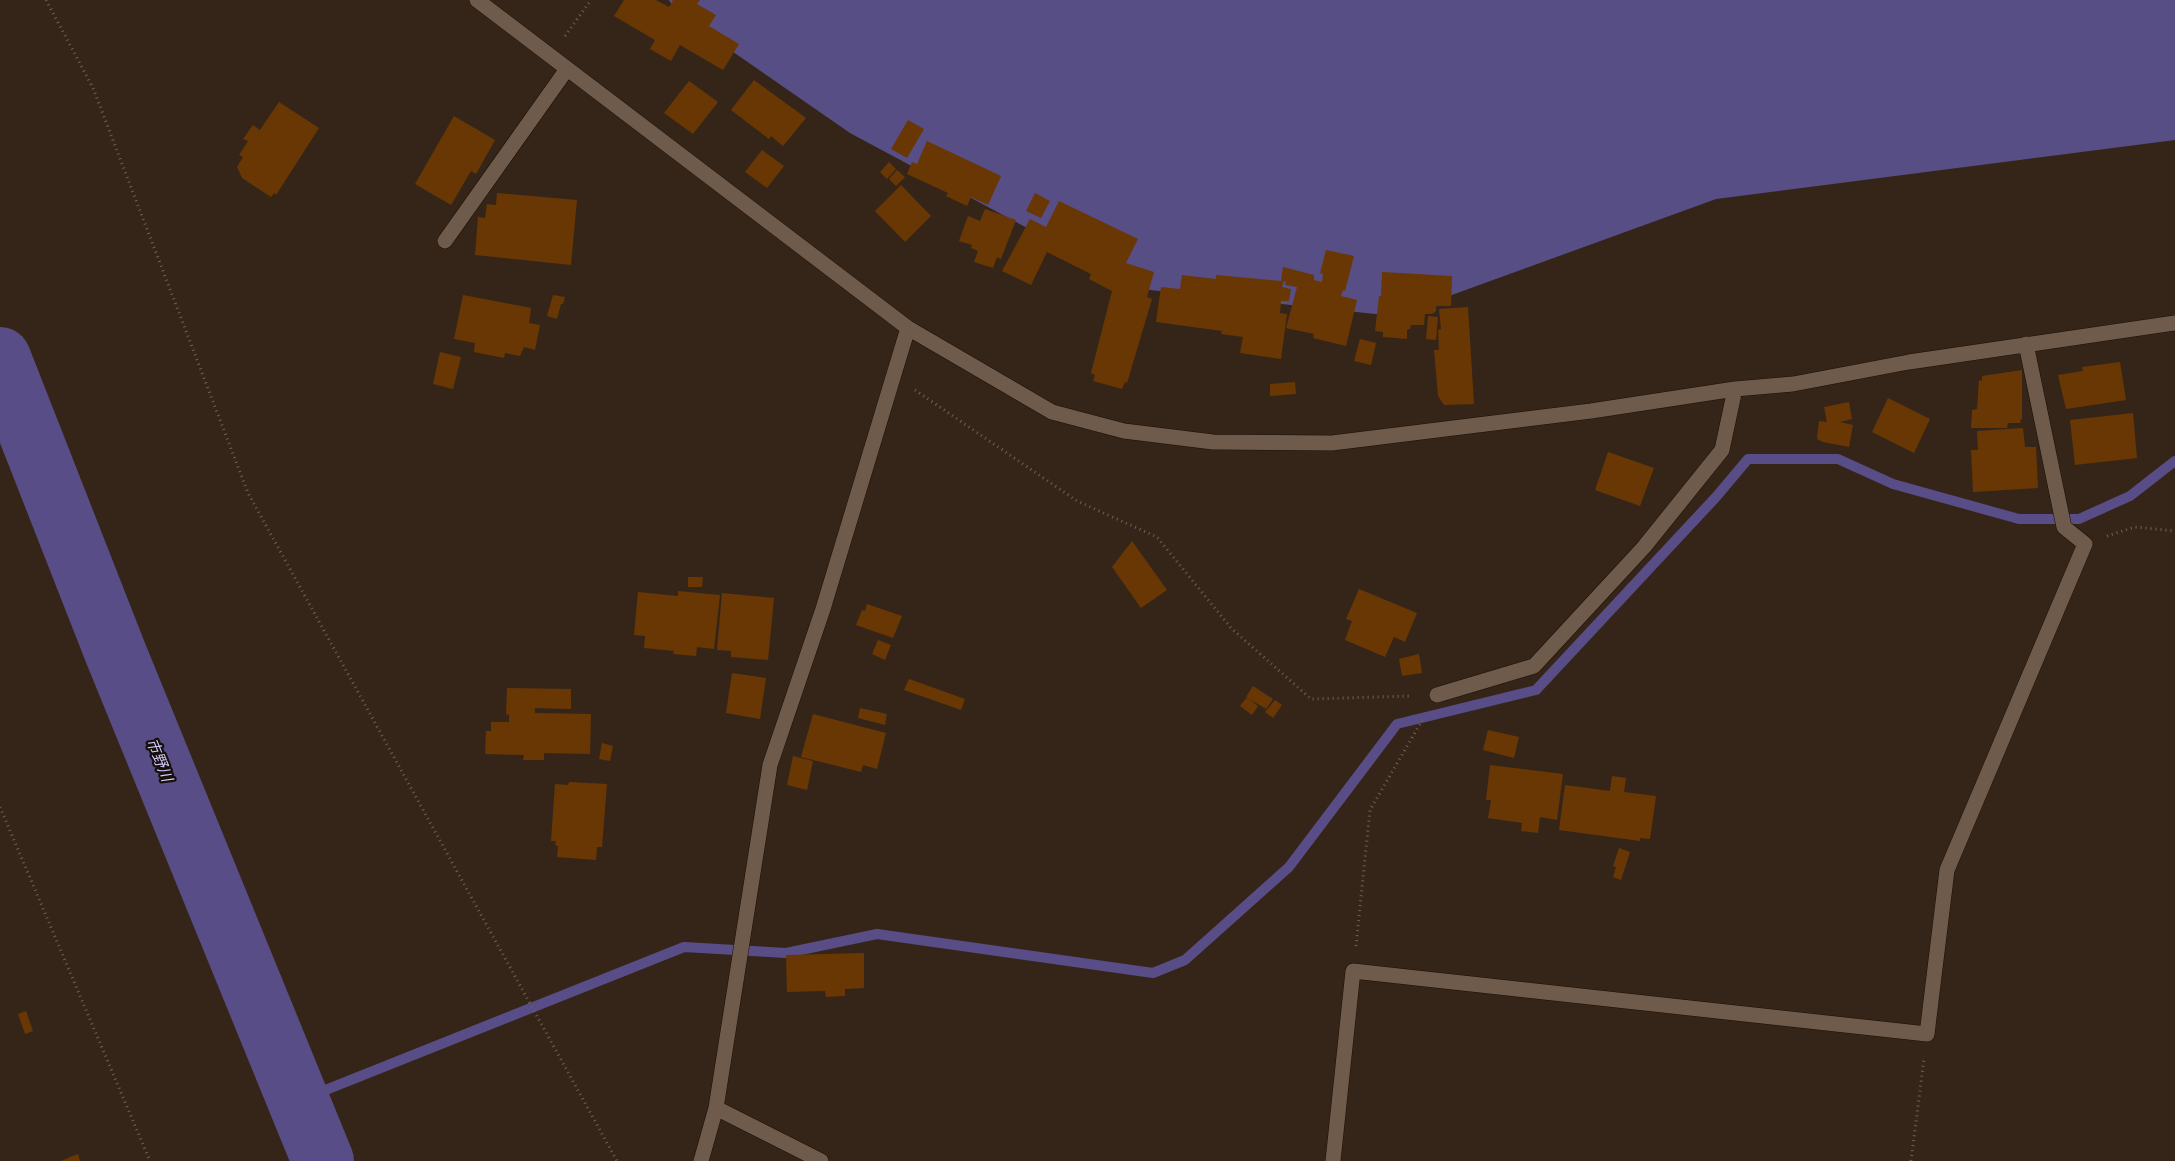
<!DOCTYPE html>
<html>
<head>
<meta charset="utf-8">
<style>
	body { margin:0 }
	canvas { display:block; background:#352518 }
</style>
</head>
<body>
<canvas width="2175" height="1161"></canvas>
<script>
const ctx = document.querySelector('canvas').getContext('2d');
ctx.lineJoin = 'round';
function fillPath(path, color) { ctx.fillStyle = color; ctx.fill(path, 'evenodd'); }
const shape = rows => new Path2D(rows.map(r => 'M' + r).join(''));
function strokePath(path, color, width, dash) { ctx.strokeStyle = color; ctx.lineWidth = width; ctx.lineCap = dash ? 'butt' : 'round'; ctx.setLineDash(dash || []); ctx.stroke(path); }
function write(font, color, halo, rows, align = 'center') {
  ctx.font = font + ' "Crimson Pro","Noto Sans JP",serif'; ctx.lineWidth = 4.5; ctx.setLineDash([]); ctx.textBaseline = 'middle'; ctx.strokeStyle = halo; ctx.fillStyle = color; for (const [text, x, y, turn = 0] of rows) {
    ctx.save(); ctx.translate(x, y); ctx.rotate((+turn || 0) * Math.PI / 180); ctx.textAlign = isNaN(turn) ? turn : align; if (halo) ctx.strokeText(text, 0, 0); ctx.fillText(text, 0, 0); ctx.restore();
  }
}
fillPath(shape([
	[669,0,2175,0,2175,140,1716,199,1394,316,1141,289,850,133,677,13]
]), '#584e86');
strokePath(shape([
	[298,1101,684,947,786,953,877,934,1153,973,1185,960,1289,867,1397,724,1536,690,1716,497,1748,459,1838,459,1893,484,2019,519,2079,519,2130,496,2175,461]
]), '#584d86', 10);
strokePath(shape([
	[0,358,116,654,323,1161]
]), '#584d86', 62);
fillPath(shape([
	[624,0,656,0,669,7,673,0,700,0,697,4,716,15,709,26,739,44,723,70,680,45,671,61,650,49,655,40,614,16],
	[754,80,806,118,783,146,771,136,769,139,731,110],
	[689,81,718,102,693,134,664,113],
	[279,102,319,128,276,195,274,193,271,197,242,178,237,167,243,157,239,155,248,141,243,139,253,125,260,130],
	[454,116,495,140,476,174,471,171,451,205,415,184],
	[908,120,924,129,907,158,891,149],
	[927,141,1001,176,988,205,971,197,967,206,946,196,948,193,907,174,912,162,917,164],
	[762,150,784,166,767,188,745,172],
	[889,162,896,169,887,179,880,172],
	[897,170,905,177,896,186,889,179],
	[901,185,931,216,905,242,875,211],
	[497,193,577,200,571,265,475,255,478,217,485,218,487,204,496,205],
	[1035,193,1050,201,1041,218,1026,211],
	[1059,201,1138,239,1126,263,1154,272,1147,297,1152,299,1127,383,1125,382,1122,389,1093,381,1095,375,1091,373,1112,291,1089,279,1091,274,1047,252,1031,285,1002,271,1030,219,1046,227],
	[985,209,1016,220,1001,259,997,257,993,268,974,262,978,251,971,248,972,245,959,241,968,216,980,221],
	[1326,250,1354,256,1345,291,1343,290,1341,296,1357,300,1346,346,1313,338,1314,334,1286,328,1297,287,1285,285,1286,282,1284,281,1282,287,1291,289,1289,301,1281,301,1280,313,1287,314,1281,359,1240,353,1243,337,1221,334,1222,331,1156,322,1161,287,1180,289,1182,275,1216,279,1216,275,1281,281,1283,267,1314,275,1314,280,1322,282,1323,274,1320,273],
	[1382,272,1452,276,1451,306,1436,306,1436,311,1432,314,1425,314,1424,325,1411,325,1410,329,1407,330,1407,339,1383,337,1383,332,1375,331,1379,296,1381,296],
	[463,295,531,308,529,323,540,325,535,350,524,347,520,356,505,353,504,358,474,352,475,343,454,339],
	[553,295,565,297,563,304,561,304,557,319,547,316],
	[1468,307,1474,404,1444,405,1438,396,1434,350,1439,350,1438,330,1441,329,1439,309],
	[1428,316,1438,317,1436,340,1426,339],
	[1360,339,1376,343,1371,365,1354,361],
	[440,352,461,357,453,389,433,384],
	[2120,362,2126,400,2066,409,2058,375,2083,371,2082,367],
	[2022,370,2022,419,2020,420,2021,423,2008,423,2007,428,1971,428,1972,410,1977,409,1979,380,1982,381,1982,376],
	[1295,382,1296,394,1270,396,1270,384],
	[1888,398,1930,419,1914,453,1872,432],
	[1849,402,1852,419,1840,422,1853,425,1849,447,1823,442,1817,439,1819,421,1827,422,1824,407],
	[2133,413,2137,458,2075,465,2070,420],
	[2023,428,2025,447,2036,447,2038,488,1973,492,1971,450,1978,450,1977,431],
	[1608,452,1654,468,1640,506,1595,490],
	[1132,541,1167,590,1141,608,1112,567],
	[688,577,703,577,702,587,688,587],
	[1359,589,1417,613,1405,642,1394,637,1385,657,1345,640,1352,621,1346,619],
	[678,591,720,595,714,649,697,647,696,656,673,654,674,651,644,648,645,636,634,635,638,592,678,596],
	[722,593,774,598,768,660,731,657,731,651,717,650],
	[867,604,902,616,893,638,856,625,862,610,865,611],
	[878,640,891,645,885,660,872,654],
	[1419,654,1422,673,1402,676,1399,659],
	[732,673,766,678,760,719,726,713],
	[909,679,965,699,961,710,904,690],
	[1253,686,1273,699,1266,709,1246,697],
	[507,688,571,689,571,709,535,708,535,713,591,714,590,754,544,753,544,760,523,760,524,755,485,754,486,731,491,731,491,722,509,722,509,714,506,715],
	[1247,697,1258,706,1252,715,1240,706],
	[1275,700,1282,705,1273,718,1265,712],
	[860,708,887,714,885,725,858,718],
	[813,714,886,733,877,769,863,765,861,772,801,757],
	[1488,730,1519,737,1514,758,1483,750],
	[602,743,613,746,610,761,599,759],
	[793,756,813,761,807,790,787,785],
	[1490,765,1563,774,1557,820,1540,817,1538,833,1521,831,1522,823,1488,818,1491,800,1486,800],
	[1612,776,1626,778,1624,792,1656,796,1650,839,1640,838,1640,841,1559,830,1565,785,1610,791],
	[569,782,607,784,602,847,597,847,596,860,557,857,558,846,555,845,556,841,551,841,555,784,568,785],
	[1619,848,1630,852,1621,880,1613,877,1616,867,1613,866],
	[864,953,864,988,845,989,845,996,826,997,825,991,787,992,786,955],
	[26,1011,33,1031,25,1034,18,1014],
	[78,1154,80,1161,61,1161]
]), '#683704');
const minor = shape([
	[477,0,908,328,1052,412,1124,431,1213,442,1332,443,1591,411,1735,389,1793,384,1909,362,2175,323],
	[445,241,567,69],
	[1437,695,1534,666,1644,547,1722,450,1735,389],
	[701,1161,716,1108],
	[821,1161,716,1108,770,765,823,609,908,328],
	[1333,1161,1353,971,1927,1034,1947,870,2085,544,2064,527,2026,344]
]);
strokePath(minor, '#1c0d03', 16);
strokePath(shape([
	[46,0,93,88,248,493,617,1161],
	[565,36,591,0],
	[915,390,1077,501,1157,537,1231,628,1311,699,1411,696],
	[2107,536,2135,527,2175,531],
	[0,807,150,1161],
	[1356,946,1370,810,1424,717],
	[1911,1161,1924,1059]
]), '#6f6055', 3, [1, 4]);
strokePath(minor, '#6e5b4c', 15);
write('italic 15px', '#d1caff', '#17100a', [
	["市野川",159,760,68]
]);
</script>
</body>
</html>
